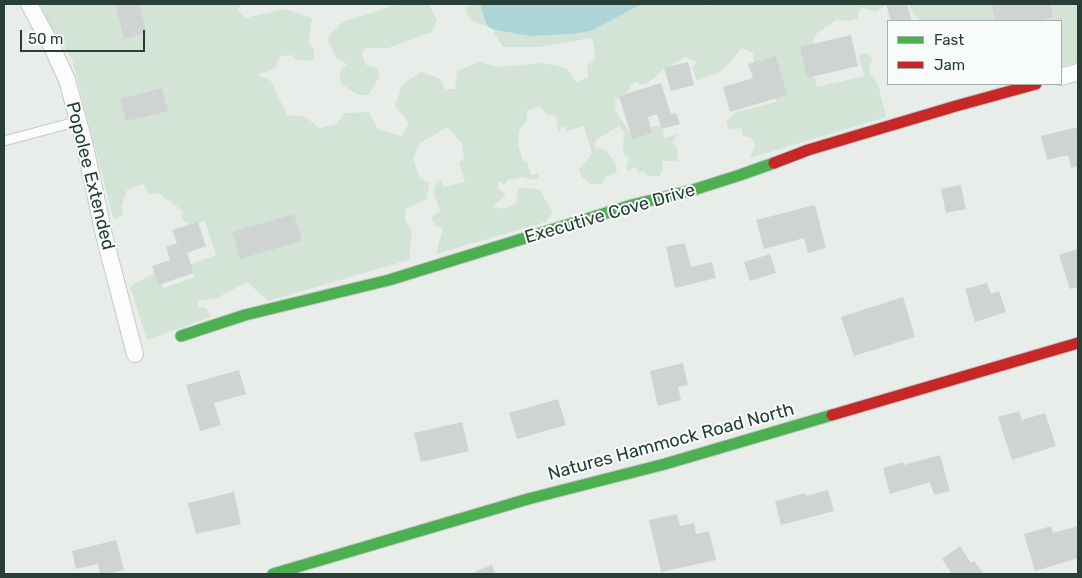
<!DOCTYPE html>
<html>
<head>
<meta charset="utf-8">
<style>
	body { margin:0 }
	#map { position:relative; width:1082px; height:578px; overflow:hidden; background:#e8edea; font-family:Rubik,sans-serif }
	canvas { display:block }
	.frame { position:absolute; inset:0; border:5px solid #273f36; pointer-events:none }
	.legend { position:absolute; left:887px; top:20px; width:175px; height:65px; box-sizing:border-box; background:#f7fbf9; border:1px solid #a4b0ab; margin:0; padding:6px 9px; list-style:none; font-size:15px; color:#273f36 }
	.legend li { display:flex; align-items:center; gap:10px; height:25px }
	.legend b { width:25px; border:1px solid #a4b0ab }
	.scale { position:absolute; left:20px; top:30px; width:125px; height:22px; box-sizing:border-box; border:2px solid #273f36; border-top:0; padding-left:6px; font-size:15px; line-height:18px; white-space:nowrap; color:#273f36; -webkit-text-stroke:4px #f7fbf9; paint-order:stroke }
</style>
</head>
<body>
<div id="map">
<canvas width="1082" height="578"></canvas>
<div class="frame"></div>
<ul class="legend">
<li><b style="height:6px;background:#4caf50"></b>Fast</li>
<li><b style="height:6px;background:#c62828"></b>Jam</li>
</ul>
<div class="scale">50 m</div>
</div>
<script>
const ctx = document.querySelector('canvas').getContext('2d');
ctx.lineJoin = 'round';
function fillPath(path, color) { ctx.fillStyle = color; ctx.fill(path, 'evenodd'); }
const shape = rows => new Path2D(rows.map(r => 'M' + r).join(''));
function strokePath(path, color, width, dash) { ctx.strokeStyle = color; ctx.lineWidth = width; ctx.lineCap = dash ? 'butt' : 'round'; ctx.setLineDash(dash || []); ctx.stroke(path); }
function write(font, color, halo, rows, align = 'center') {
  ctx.font = font + ' Rubik,sans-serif'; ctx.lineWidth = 4; ctx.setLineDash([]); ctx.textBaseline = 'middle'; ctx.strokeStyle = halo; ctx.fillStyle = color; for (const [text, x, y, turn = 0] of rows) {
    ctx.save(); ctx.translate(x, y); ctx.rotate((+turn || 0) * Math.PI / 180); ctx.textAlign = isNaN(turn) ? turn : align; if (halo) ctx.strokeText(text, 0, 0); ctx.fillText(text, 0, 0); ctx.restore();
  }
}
fillPath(shape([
	[35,4,242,4,238,10,245,18,285,9,312,18,308,43,314,48,314,58,309,61,297,60,291,55,280,56,275,68,258,75,271,81,287,115,304,116,320,128,336,124,345,113,369,112,378,129,402,136,409,123,395,106,402,85,421,72,439,78,445,89,455,89,457,71,479,62,497,67,543,63,567,68,576,82,588,77,587,66,596,58,592,38,540,47,503,47,494,33,495,30,530,36,573,34,591,31,642,4,706,4,707,6,710,4,887,4,876,12,861,7,857,19,848,21,836,20,816,34,809,55,817,87,864,76,859,56,867,53,873,59,869,68,870,74,878,84,886,117,750,158,755,146,752,138,743,136,741,128,728,129,726,121,736,112,776,102,769,72,762,64,754,62,753,53,742,48,722,71,697,81,692,68,697,62,685,57,672,65,663,70,648,83,639,85,637,82,630,85,631,89,615,101,616,111,630,133,661,125,665,138,678,134,672,143,677,147,678,161,662,161,663,170,659,177,648,176,643,171,639,173,635,167,632,168,629,171,626,169,629,157,623,154,624,132,619,126,596,140,595,148,606,150,615,162,617,172,606,177,602,184,591,184,582,177,579,169,592,154,584,126,566,131,566,128,562,126,559,132,555,115,549,116,540,107,527,110,527,121,519,131,518,143,523,162,527,161,531,175,539,173,538,178,531,180,523,177,508,180,504,185,500,182,498,183,498,189,506,194,493,207,504,209,516,203,518,188,539,189,553,212,546,222,436,254,443,228,437,227,431,218,440,211,435,196,434,191,437,181,441,180,444,187,465,182,459,162,464,160,462,143,447,127,419,144,413,159,420,178,429,183,427,199,405,209,405,219,412,232,409,260,268,301,247,282,217,298,197,301,199,307,206,308,211,317,147,340,130,286,155,273,164,288,195,277,191,264,216,255,205,221,190,225,182,219,183,211,158,193,150,195,143,184,127,190,121,207,123,216,116,219,113,217,72,59],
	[399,4,429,4,437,20,432,32,388,48,366,48,362,53,366,65,378,68,380,76,368,95,359,95,341,84,339,72,347,64,337,59,327,38,343,22],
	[464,4,480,4,485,21,488,27,472,21,465,11,468,5],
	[909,4,1078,4,1078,62,1061,67,1061,21,937,21,935,20,921,21,911,11]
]), '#d3e4d7');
fillPath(shape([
	[480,4,642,4,591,31,573,34,530,36,495,30,488,27,485,21]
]), '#add4d6');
fillPath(shape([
	[115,4,139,4,147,33,124,39],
	[886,4,907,4,912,21,891,21],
	[991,4,1050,4,1053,17,1037,21,996,21],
	[851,35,858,66,807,78,800,47],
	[776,56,787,95,730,112,723,87,753,78,748,64],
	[688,62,694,85,671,91,664,68],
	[661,83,671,114,676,113,680,124,662,129,657,114,648,117,652,133,632,139,619,96],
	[162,88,168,111,126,121,120,99],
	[1078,127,1078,166,1071,168,1068,155,1047,160,1041,136],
	[961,185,966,209,946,213,941,189],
	[815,205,826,248,808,253,804,238,764,249,756,220],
	[294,214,302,241,240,259,232,232],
	[198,222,206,246,187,253,194,273,158,285,152,266,170,260,166,247,177,243,172,230],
	[685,243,691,267,712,262,716,278,675,288,666,247],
	[1078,249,1078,287,1070,289,1059,255],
	[770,254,776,273,750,281,744,262],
	[987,283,991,294,999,291,1006,312,975,322,965,289],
	[903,297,915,337,854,356,841,317],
	[683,363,688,385,678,387,681,400,658,406,650,371],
	[239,370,246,394,214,403,221,425,200,431,186,385],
	[558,399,566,425,517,439,509,413],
	[1019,411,1022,420,1045,413,1056,446,1012,460,998,417],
	[462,422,469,451,421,462,414,433],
	[940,455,950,491,934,495,930,482,890,494,883,468,903,462,904,465],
	[828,490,834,511,781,525,775,501,806,493,806,496],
	[234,492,241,524,196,534,188,503],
	[677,514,680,526,694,523,696,534,709,531,716,560,661,572,649,520],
	[1051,526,1053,533,1078,526,1078,558,1035,571,1024,534],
	[116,540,124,570,108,574,100,574,98,564,76,569,72,551],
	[960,546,971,563,974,561,984,574,952,574,942,559],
	[492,565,495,574,475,574,474,572]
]), '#cfd4d2');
const lane = shape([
	[4,141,79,121]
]);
const street = shape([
	[29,4,52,47,67,80,84,142,104,235,135,354],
	[1061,77,1078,72]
]);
const fast = shape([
	[181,336,245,315,389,280,632,205,693,190,740,175,774,163],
	[273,574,528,499,665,464,832,415]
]);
const jam = shape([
	[774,163,808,150,956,106,1036,84],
	[832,415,1078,343]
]);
strokePath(lane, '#c5cac7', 11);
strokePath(street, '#c5cac7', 18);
strokePath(fast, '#c4cac7', 13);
strokePath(jam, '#c4cac7', 13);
strokePath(lane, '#fcfcfc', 9);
strokePath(street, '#fcfcfc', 16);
strokePath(fast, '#4caf50', 11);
strokePath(jam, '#c62828', 11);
write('18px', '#273f36', '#f7fbf9', [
	["Popolee Extended",90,176,76],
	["Executive Cove Drive",610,214,-16],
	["Natures Hammock Road North",671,442,-15]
]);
</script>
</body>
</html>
